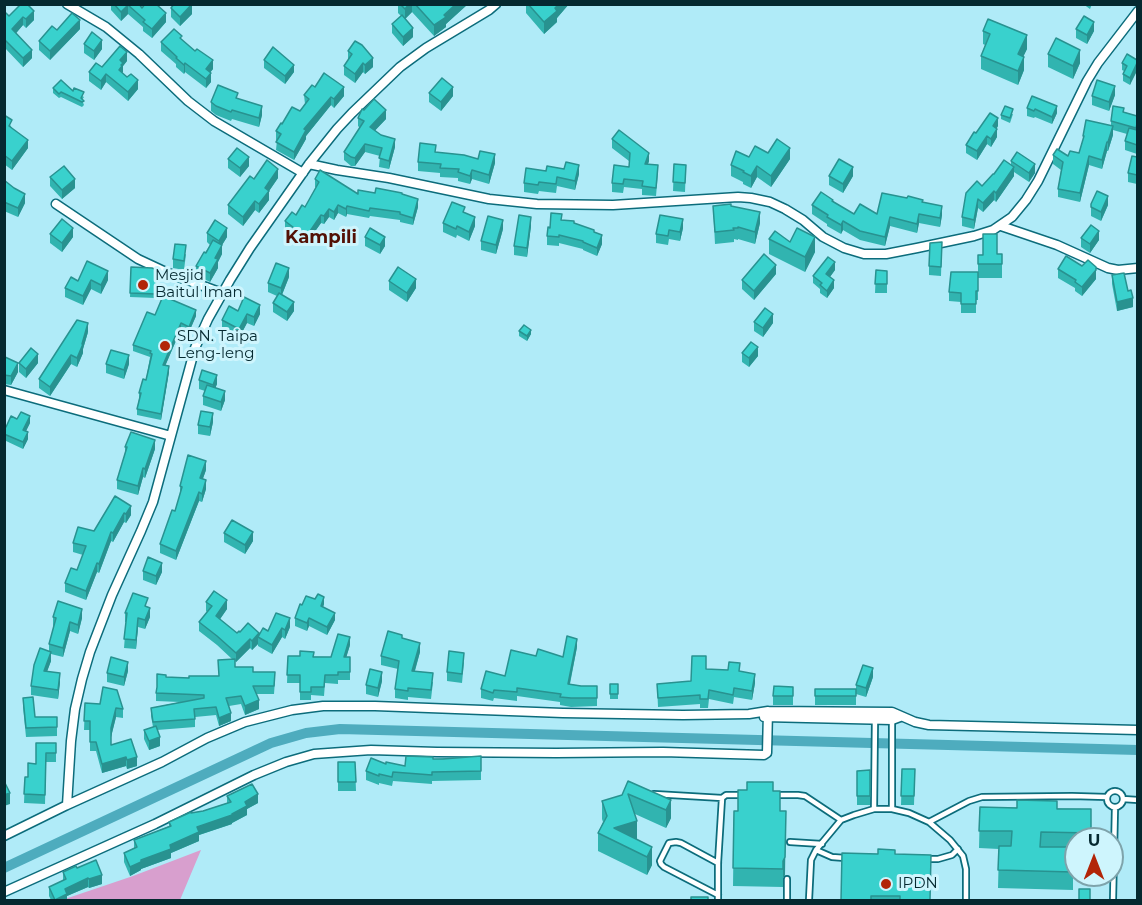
<!DOCTYPE html>
<html>
<head>
<meta charset="utf-8">
<style>
	body { margin:0 }
	#map { position:relative; width:1142px; height:905px; overflow:hidden; background:#b0ebf8; font-family:Montserrat,sans-serif }
	canvas { display:block }
	.frame { position:absolute; inset:0; border:6px solid #052930; pointer-events:none }
	.north { position:absolute; left:1064px; top:827px; width:60px; height:60px; box-sizing:border-box; background:#cef5fd; border:2px solid #7ea3ab; border-radius:50%; rotate:0deg; font-size:16px; font-weight:700; line-height:24px; text-align:center; color:#052930 }
	.north::after { content:''; display:block; margin:auto; width:21px; height:27px; background:#b22508; clip-path:polygon(50% 0,100% 100%,50% 72%,0 100%) }
</style>
</head>
<body>
<div id="map">
<canvas width="1142" height="905"></canvas>
<div class="frame"></div>
<div class="north">U</div>
</div>
<script>
const ctx = document.querySelector('canvas').getContext('2d');
ctx.lineJoin = 'round';
function fillPath(path, color) { ctx.fillStyle = color; ctx.fill(path, 'evenodd'); }
const shape = rows => new Path2D(rows.map(r => 'M' + r).join(''));
function strokePath(path, color, width, dash) { ctx.strokeStyle = color; ctx.lineWidth = width; ctx.lineCap = dash ? 'butt' : 'round'; ctx.setLineDash(dash || []); ctx.stroke(path); }
function write(font, color, halo, rows, align = 'center') {
  ctx.font = font + ' Montserrat,sans-serif'; ctx.lineWidth = 6; ctx.setLineDash([]); ctx.textBaseline = 'middle'; ctx.strokeStyle = halo; ctx.fillStyle = color; for (const [text, x, y, turn = 0] of rows) {
    ctx.save(); ctx.translate(x, y); ctx.rotate((+turn || 0) * Math.PI / 180); ctx.textAlign = isNaN(turn) ? turn : align; if (halo) ctx.strokeText(text, 0, 0); ctx.fillText(text, 0, 0); ctx.restore();
  }
}
fillPath(shape([
	[201,850,180,900,62,900,133,876]
]), '#d89fce');
strokePath(shape([
	[4,868,271,743,306,733,340,729,1138,750]
]), '#4eacbe', 10);
const lane = shape([
	[892,718,892,809],
	'1107 799a8 8 0 1 1 16 0a8 8 0 1 1-16 0Z',
	[654,794,722,798,726,795,744,795],
	[776,795,798,795,805,796,841,820,854,815,874,809,892,809,909,813,929,822,950,840,963,856,966,869,966,900],
	[1123,799,1138,800],
	[874,809,875,719],
	[929,822,969,801,982,797,1072,796,1107,797],
	[790,842,822,844],
	[816,850,832,857,845,858],
	[925,859,938,859,952,855,958,849],
	[718,895,664,867,661,864,660,861,669,843,676,842,681,843,718,863],
	[718,900,718,863,722,798],
	[787,900,787,879],
	[809,900,811,860,816,850,841,820],
	[1113,900,1115,807]
]);
const street = shape([
	[67,4,106,27,139,54,188,101,214,121,303,173],
	[309,164,337,170,389,178,489,199,537,204,613,205,738,197,751,198,770,202,785,209,803,220,823,237,844,248,864,254,886,254,917,248,974,236,993,230,1012,217,1026,200,1038,181,1087,81,1098,63,1138,11],
	[56,204,138,259,168,273,222,293],
	[1001,226,1057,245,1108,268,1118,270,1138,268],
	[4,390,171,436],
	[764,717,892,720,900,717],
	[67,805,162,762,207,738,245,722,292,710,323,706,375,706,563,713,683,715,749,714,768,711,892,712,915,722,929,725,1138,730],
	[4,836,67,805,71,741,75,709,82,679,90,652,112,595,141,531,153,502,195,348,208,319,230,280,250,248,309,164,337,129,352,113,400,67,426,48,489,10,496,4],
	[4,892,155,824,254,775,286,762,314,754,371,750,437,752,556,753,663,752,764,755,767,753,768,711]
]);
strokePath(lane, '#0c6c7b', 8);
strokePath(street, '#0c6c7b', 11);
strokePath(lane, '#fff', 4.5);
strokePath(street, '#fff', 8);
fillPath(shape([
	[21,4,34,20,26,28,23,25,16,33,32,58,23,67,4,47,4,15,9,16],
	[111,4,139,4,142,8,166,22,152,38,143,31,143,27,128,14,121,21,111,10],
	[398,4,468,4,446,24,446,27,434,36,412,12,405,19,413,37,403,46,392,33,392,24,401,16,398,13],
	[526,4,569,4,557,18,557,22,544,34,526,13],
	[1083,4,1092,4,1090,9],
	[171,8,192,14,180,26,171,17],
	[80,29,50,60,39,50,39,41,57,30],
	[1076,29,1094,31,1087,44,1076,38],
	[983,31,1027,49,1023,56,1024,70,1018,85,981,69,981,56,985,45,983,44],
	[182,40,213,69,210,72,211,82,206,88,185,72,184,74,176,67,176,64,161,51,161,42],
	[84,44,102,49,94,60,84,53],
	[348,51,373,67,365,74,363,72,355,83,344,75,344,66,348,60],
	[1048,54,1080,63,1073,79,1048,67],
	[264,60,294,72,285,84,264,68],
	[1137,60,1130,85,1123,81,1123,74,1124,71,1122,70,1122,63],
	[127,61,123,66,122,73,138,89,128,101,106,82,101,90,89,81,89,72,102,67],
	[315,87,344,96,334,108,331,105,306,136,306,139,294,160,276,150,277,140,276,140,276,131,282,124,300,111,305,104,304,95],
	[53,88,73,91,84,97,82,100,84,105,82,107,61,97,59,98,53,93],
	[429,93,453,96,441,111,429,102],
	[1115,95,1109,111,1092,105,1092,96],
	[238,99,262,115,259,127,232,119,231,121,216,115,211,111,211,102],
	[1027,108,1057,113,1052,124,1035,117,1034,118,1027,116],
	[1124,112,1137,116,1137,154,1125,150,1125,141,1127,134,1113,130,1113,135,1108,151,1107,151,1102,169,1089,165,1080,202,1058,197,1058,189,1061,170,1053,164,1053,155,1068,156,1079,153,1083,141,1083,136,1111,126,1111,121],
	[1013,114,1010,123,1001,119,1001,115],
	[4,115,12,128,28,148,12,170,4,164],
	[358,118,386,119,375,130,395,147,389,169,379,167,380,156,365,152,355,166,351,166,344,160,344,152,360,128,358,126],
	[998,126,996,129,997,137,991,147,987,144,977,160,966,153,966,145,976,133],
	[612,139,649,161,648,164,658,173,656,196,642,195,642,189,624,187,623,193,612,192,612,183,629,167,629,161,612,148],
	[436,152,478,159,495,163,489,184,472,179,470,184,458,181,458,178,440,177,440,173,418,171,418,162],
	[768,153,790,159,771,187,757,177,751,188,743,184,743,182,731,176,731,165,749,157],
	[1137,157,1137,184,1128,182,1128,173],
	[228,159,249,166,240,177,228,168],
	[1011,161,1035,173,1029,182,1014,172,1014,176,996,202,994,200,983,212,978,208,974,229,962,226,962,217,982,186,994,174,1011,165],
	[674,164,686,165,685,192,673,191],
	[546,171,579,174,575,190,557,186,556,193,539,191,538,194,524,192,524,183],
	[829,176,853,176,843,193,829,185],
	[50,177,75,188,62,199,50,186],
	[278,178,269,191,269,200,259,213,255,210,243,226,228,214,228,205,254,179],
	[315,179,358,194,375,193,402,195,418,207,413,225,400,222,400,220,370,216,369,218,347,214,346,217,338,213,334,220,329,217,324,224,321,223,306,244,285,229,285,221,296,215,305,207,316,187,315,187],
	[4,180,25,203,18,217,4,211],
	[833,202,854,214,877,214,923,202,942,215,940,227,919,223,917,233,890,226,885,246,860,240,843,230,841,234,827,226,827,224,812,214,812,205],
	[1091,204,1108,205,1101,221,1091,216],
	[713,206,731,206,760,223,755,244,738,239,738,240,734,239,734,242,715,244],
	[465,213,475,226,469,241,457,235,456,238,443,232,443,223],
	[660,215,683,228,680,241,669,239,668,245,656,243,656,234],
	[562,220,574,223,594,232,602,244,597,256,583,250,583,249,559,243,559,246,547,245,547,236,550,228],
	[531,226,527,257,514,255,514,246],
	[503,229,496,254,481,250,481,241],
	[207,233,227,237,222,245,222,254,218,262,218,268,210,282,196,275,196,266,210,245,207,242],
	[50,234,73,237,62,252,50,243],
	[365,237,385,246,380,254,365,246],
	[1081,238,1099,240,1090,253,1081,247],
	[769,239,790,242,815,252,805,272,769,254],
	[942,242,941,276,929,275,929,266],
	[186,254,184,270,173,268,173,259],
	[1002,254,1002,278,978,278,978,255],
	[131,267,157,270,156,298,130,297],
	[1058,269,1096,279,1082,296,1075,291,1075,288,1058,278],
	[835,270,830,277,834,288,827,298,820,293,820,289,813,283,813,276],
	[876,270,887,271,887,293,875,293],
	[978,272,978,300,976,300,976,313,961,313,961,302,949,301,949,292],
	[776,274,754,300,742,289,742,280],
	[1112,275,1128,291,1133,307,1117,311,1112,284],
	[289,277,282,295,294,311,287,321,273,312,273,303,277,296,268,292,268,283],
	[108,280,101,294,91,289,83,305,65,297,65,288,78,281],
	[389,281,416,288,407,302,389,290],
	[238,311,260,314,254,326,247,323,239,338,222,329,222,320],
	[155,315,196,316,189,332,181,329,165,366,169,372,161,420,137,415,137,409,139,399,139,393,146,380,150,357,133,351,133,345],
	[754,322,773,323,763,337,754,331],
	[519,331,531,334,527,341,519,336],
	[88,332,83,349,83,353,77,367,71,364,50,396,39,388,39,379],
	[742,353,758,356,749,367,742,362],
	[4,357,18,372,11,385,4,384],
	[19,363,38,363,26,378,19,372],
	[106,364,129,364,124,379,106,373],
	[199,380,217,384,215,388,225,400,221,411,203,405,203,396,205,391,199,389],
	[213,422,210,436,198,434,198,425],
	[30,423,26,431,28,439,23,449,4,440,4,426,6,427],
	[125,447,155,449,145,478,143,477,138,495,117,489,117,480,125,453],
	[206,470,203,478,206,489,202,502,199,501,176,560,160,553,160,544,175,511,180,495,180,486],
	[115,496,131,515,126,523,124,522,113,542,111,541,99,573,97,572,86,600,65,592,65,583,77,570,83,555,73,552,73,543,94,531],
	[224,533,253,541,245,554,224,542],
	[143,571,162,572,156,585,143,580],
	[206,602,227,609,220,619,237,633,240,632,259,633,290,627,285,639,282,637,272,654,258,646,258,644,252,650,250,648,236,662,235,661,235,667,253,672,275,680,274,694,256,694,259,709,245,715,241,704,229,706,231,721,219,726,216,715,195,717,195,727,157,730,160,746,149,750,144,739,144,730,153,727,151,716,151,708,180,702,156,701,156,693,166,677,189,678,219,676,232,659,217,645,199,631,199,622,207,612,206,611],
	[324,604,323,607,335,620,327,635,309,626,307,631,295,626,295,618,302,605],
	[148,607,150,617,145,629,138,627,136,649,124,648,126,622,125,622,125,613],
	[53,617,82,618,78,634,70,631,63,657,51,654,51,661,47,671,60,682,58,699,31,695,31,686,49,651,49,644,54,626,53,626],
	[402,638,420,652,415,671,433,682,431,699,408,697,408,700,395,698,395,689,398,669,381,665,381,656],
	[350,645,346,657,350,657,350,680,338,680,338,684,325,683,324,696,311,695,311,700,300,700,300,683,287,683,288,656,331,657],
	[577,647,570,684,581,686,597,686,597,706,571,707,560,705,560,702,517,696,517,701,494,698,493,701,481,698,481,689,505,676,536,656,563,657],
	[464,662,462,683,447,681,447,672],
	[706,669,740,672,755,683,752,700,734,697,733,704,709,699,708,708,700,708,700,704,658,707,657,684,691,681],
	[128,671,124,686,107,682,107,673],
	[873,677,866,697,856,694,856,705,815,705,815,689,856,689,856,685],
	[382,681,378,697,366,694,366,685],
	[610,684,618,684,618,699,610,699],
	[773,696,793,696,793,705,773,705],
	[23,698,35,717,57,717,57,736,26,737,23,707],
	[85,703,123,709,123,718,116,717,111,737,111,745,137,766,127,769,126,766,102,773,96,751,90,751,90,730,84,730],
	[56,743,56,762,46,762,45,804,24,803,25,777,28,777,36,764],
	[481,756,481,780,432,781,432,784,393,781,392,786,379,783,379,785,366,780,366,771,405,766,433,759],
	[338,762,355,762,356,791,338,791],
	[902,769,915,769,914,805,901,805],
	[870,770,870,805,857,805,857,771],
	[628,781,671,800,671,818,666,828,635,814,637,839,635,839,652,847,652,865,647,875,598,851,598,833,603,822,602,819,602,801,622,795],
	[773,791,780,811,785,875,783,878,783,887,733,886,734,811,738,811],
	[227,796,258,803,247,809,247,815,232,823,232,824,199,835,199,841,171,853,171,858,141,869,141,870,130,876,124,862,124,853,134,848,134,840,169,826,169,822,191,813,203,811,227,803],
	[980,807,1091,809,1091,839,1076,839,1076,850,1073,850,1073,890,998,888,999,849,979,848],
	[895,854,931,900,841,900],
	[77,868,102,884,89,888,88,887,67,896,67,900,51,900,49,896,49,887,63,881,63,872]
]), '#31b4b0');
fillPath(shape([
	[192,4,192,14,180,26,180,17],
	[409,4,412,4,412,12,405,19,405,9],
	[456,4,468,4,446,24,446,27,434,36,434,25],
	[559,4,569,4,557,18,557,22,544,34,544,22],
	[128,5,128,14,121,21,121,12],
	[34,11,34,20,26,28,26,19],
	[166,13,166,22,152,38,152,29],
	[23,17,23,25,12,38,12,29],
	[80,20,80,29,50,60,50,51],
	[1094,22,1094,31,1087,44,1087,35],
	[413,28,413,37,403,46,403,37],
	[1027,35,1027,49,1018,68,1018,54],
	[102,40,102,49,94,60,94,51],
	[32,50,32,58,23,67,23,58],
	[1080,50,1080,63,1073,79,1073,66],
	[127,52,127,61,123,66,123,72,119,79,120,60],
	[1024,57,1024,70,1018,85,1018,71],
	[373,58,373,67,365,74,365,65],
	[213,60,213,69,206,78,206,69],
	[185,63,185,72,184,74,184,65],
	[363,63,363,72,355,83,355,74],
	[1137,63,1137,71,1130,85,1130,78],
	[294,65,294,72,285,84,285,76],
	[211,73,211,82,206,88,206,79],
	[106,74,106,82,101,90,101,81],
	[138,80,138,89,128,101,128,92],
	[1115,86,1115,95,1109,111,1109,102],
	[344,87,344,96,334,108,334,99],
	[453,87,453,96,441,111,441,102],
	[331,97,331,105,306,136,306,139,294,160,294,152,304,129],
	[262,106,262,115,259,127,259,118],
	[1057,106,1057,113,1052,124,1052,117],
	[386,110,386,119,370,136,370,127],
	[998,118,998,126,993,135,993,126],
	[1113,126,1113,135,1108,151,1108,142],
	[997,129,997,137,991,147,991,139],
	[987,136,987,144,977,160,977,151],
	[395,139,395,147,389,169,389,161],
	[28,140,28,148,12,170,12,161],
	[1107,142,1107,151,1102,169,1102,160],
	[365,144,365,152,355,166,355,158],
	[790,148,790,159,771,187,771,176],
	[649,153,649,161,645,172,645,164],
	[495,154,495,163,489,184,489,175],
	[1089,156,1089,165,1080,202,1080,193],
	[249,157,249,166,240,177,240,168],
	[1035,164,1035,173,1029,182,1029,173],
	[579,165,579,174,575,190,575,181],
	[757,166,757,177,751,188,751,176],
	[853,167,853,176,843,193,843,184],
	[1014,167,1014,176,996,202,996,193],
	[278,169,278,178,267,194,269,191,269,200,259,213,259,204,265,188],
	[472,170,472,179,470,184,470,176],
	[75,179,75,188,62,199,62,190],
	[994,191,994,200,983,212,983,203],
	[25,194,25,203,18,217,18,208],
	[1108,196,1108,205,1101,221,1101,212],
	[418,199,418,207,413,225,413,218],
	[978,199,978,208,974,229,974,220],
	[255,201,255,210,243,226,243,217],
	[338,205,338,213,334,220,334,212],
	[347,206,347,214,346,217,346,209],
	[942,206,942,215,940,227,940,218],
	[329,209,329,217,324,224,324,216],
	[760,212,760,223,755,244,755,232],
	[919,214,919,223,917,233,917,224],
	[321,215,321,223,306,244,306,237],
	[475,217,475,226,469,241,469,232],
	[531,217,531,226,527,257,527,248],
	[890,217,890,226,885,246,885,237],
	[683,219,683,228,680,241,680,232],
	[503,220,503,229,496,254,496,245],
	[843,221,843,230,841,234,841,225],
	[73,228,73,237,62,252,62,243],
	[227,228,227,237,219,250,219,241],
	[1099,231,1099,240,1090,253,1090,244],
	[602,235,602,244,597,256,597,248],
	[385,237,385,246,380,254,380,245],
	[815,237,815,252,805,272,805,257],
	[222,245,222,254,218,262,218,268,210,282,210,273,215,258],
	[835,262,835,270,826,282,826,274],
	[776,265,776,274,754,300,754,291],
	[289,268,289,277,281,297,281,288],
	[1096,270,1096,279,1082,296,1082,287],
	[108,271,108,280,101,294,101,285],
	[416,279,416,288,407,302,407,293],
	[91,280,91,289,83,305,83,296],
	[834,280,834,288,827,298,827,291],
	[1133,298,1133,307,1117,311,1117,302],
	[294,302,294,311,287,321,287,312],
	[260,305,260,314,254,326,254,317],
	[196,310,196,316,189,332,189,327],
	[247,314,247,323,239,338,239,329],
	[773,314,773,323,763,337,763,328],
	[88,323,88,332,83,349,83,353,77,367,77,358],
	[181,323,181,329,163,371,163,365],
	[531,330,531,334,527,341,527,336],
	[758,347,758,356,749,367,749,358],
	[38,354,38,363,26,378,26,369],
	[71,355,71,364,50,396,50,387],
	[129,355,129,364,124,379,124,370],
	[18,363,18,372,11,385,11,376],
	[169,366,169,372,161,420,161,414],
	[217,375,217,384,213,394,213,385],
	[225,391,225,400,221,411,221,402],
	[213,413,213,422,210,436,210,427],
	[30,416,30,423,23,437,23,430],
	[28,432,28,439,23,449,23,442],
	[155,440,155,449,145,478,145,469],
	[206,461,206,470,200,487,200,478],
	[143,468,143,477,138,495,138,486],
	[206,480,206,489,202,502,202,494],
	[199,492,199,501,176,560,176,551],
	[131,506,131,515,126,523,126,514],
	[124,513,124,522,113,542,113,533],
	[111,532,111,541,99,573,99,564],
	[253,532,253,541,245,554,245,545],
	[97,563,97,572,86,600,86,591],
	[162,563,162,572,156,585,156,576],
	[324,597,324,604,321,613,321,606],
	[227,600,227,609,216,625,216,616],
	[150,608,150,617,145,629,145,620],
	[82,609,82,618,78,634,78,625],
	[335,613,335,620,327,635,327,627],
	[138,618,138,627,136,649,136,640],
	[290,618,290,627,285,639,285,630],
	[309,618,309,626,307,631,307,623],
	[70,622,70,631,63,657,63,648],
	[282,628,282,637,272,654,272,645],
	[259,633,258,637,258,644,252,650,252,641],
	[350,637,350,645,344,665,344,657],
	[250,639,250,648,236,662,236,653],
	[577,639,577,647,568,692,568,684],
	[420,643,420,652,412,680,412,671],
	[51,652,51,661,44,680,44,671],
	[128,662,128,671,124,686,124,677],
	[873,668,873,677,866,697,866,688],
	[382,672,382,681,378,697,378,688],
	[60,673,60,682,58,699,58,690],
	[755,674,755,683,752,700,752,691],
	[259,700,259,709,245,715,245,706],
	[116,708,116,717,111,737,111,728],
	[231,713,231,721,219,726,219,718],
	[160,737,160,746,149,750,149,741],
	[126,757,126,766,102,773,102,764],
	[137,757,137,766,127,769,127,760],
	[10,793,10,804,4,806,4,795],
	[258,794,258,803,247,809,247,815,232,823,232,824,199,835,199,841,171,853,171,858,141,869,141,870,130,876,130,867,170,845,197,827,232,814,245,802],
	[671,800,671,818,666,828,666,810],
	[786,811,785,875,783,878,783,861],
	[637,821,637,839,620,844,614,828],
	[652,847,652,865,647,875,647,857],
	[102,875,102,884,89,888,89,879],
	[88,878,88,887,67,896,67,900,55,900,65,889]
]), '#289290');
const building = shape([
	[21,4,27,4,34,11,26,19,23,17,12,29,32,50,23,58,4,39,4,15,6,13,9,16,21,4],
	[114,4,139,4,142,8,145,4,156,4,166,13,152,29,143,22,145,20,128,5,121,12,114,4],
	[174,4,192,4,180,17,171,8,174,4],
	[400,4,409,4,405,9,400,4],
	[415,4,456,4,444,15,446,17,434,25,415,4],
	[528,4,559,4,555,8,557,11,544,22,528,4],
	[72,13,80,20,50,51,39,41,52,26,57,30,72,13],
	[402,15,413,28,403,37,392,24,402,15],
	[1084,16,1094,22,1087,35,1076,29,1084,16],
	[988,19,1027,35,1018,54,1024,57,1018,71,981,56,990,34,983,31,988,19],
	[174,29,182,36,180,38,195,51,197,49,213,60,206,69,211,73,206,79,185,63,184,65,176,58,177,57,161,42,174,29],
	[92,32,102,40,94,51,84,44,92,32],
	[1056,38,1080,50,1073,66,1048,54,1056,38],
	[355,41,362,45,373,58,365,65,363,63,355,74,344,66,352,54,348,51,355,41],
	[120,46,127,52,120,60,123,63,121,65,122,66,119,70,127,77,131,74,138,80,128,92,106,74,101,81,89,72,96,63,102,67,120,46],
	[273,47,294,65,285,76,264,60,273,47],
	[1127,54,1137,60,1137,63,1130,78,1123,74,1127,66,1122,63,1127,54],
	[324,73,344,87,334,99,331,97,304,129,306,130,294,152,276,142,281,134,276,131,281,123,282,124,292,107,300,111,309,99,304,95,312,85,315,87,324,73],
	[442,78,453,87,441,102,429,93,442,78],
	[61,80,73,91,74,88,84,92,81,98,84,101,82,102,61,92,59,94,53,88,61,80],
	[1097,80,1115,86,1109,102,1092,96,1097,80],
	[218,85,238,93,236,98,262,106,259,118,232,110,231,112,216,106,211,102,218,85],
	[1032,96,1057,106,1052,117,1035,109,1034,111,1027,108,1032,96],
	[374,99,386,110,370,127,381,135,395,139,389,161,379,158,382,148,365,144,355,158,351,157,344,152,364,121,358,118,362,109,364,110,374,99],
	[1005,106,1013,109,1010,118,1001,115,1005,106],
	[1113,106,1124,108,1123,112,1137,116,1137,124,1136,128,1111,121,1113,106],
	[990,113,998,118,993,126,997,129,991,139,987,136,977,151,966,145,974,132,976,133,990,113],
	[4,115,12,120,9,126,28,140,12,161,4,155,4,115],
	[1086,120,1113,126,1108,142,1107,142,1102,160,1089,156,1080,193,1058,189,1063,162,1053,155,1057,149,1068,156,1070,151,1079,153,1084,136,1083,136,1086,120],
	[1129,128,1137,130,1137,145,1125,141,1129,128],
	[619,130,649,153,645,164,658,165,656,188,642,186,643,181,624,179,623,184,612,183,614,165,629,167,630,153,612,139,619,130],
	[777,139,790,148,771,176,757,166,751,176,743,172,744,171,731,165,736,151,749,157,755,146,768,153,777,139],
	[420,143,436,145,435,152,464,155,478,159,480,151,495,154,489,175,472,170,470,176,458,172,459,169,440,168,441,164,418,162,420,143],
	[237,148,249,157,240,168,228,159,237,148],
	[1017,152,1035,164,1029,173,1011,161,1017,152],
	[1132,156,1137,157,1137,175,1128,173,1132,156],
	[839,159,853,167,843,184,829,176,839,159],
	[267,160,278,169,265,188,269,191,259,204,255,201,243,217,228,205,250,176,254,179,267,160],
	[1004,160,1014,167,996,193,994,191,983,203,978,199,974,220,962,217,966,193,977,181,982,186,993,174,994,174,1004,160],
	[566,162,579,165,575,181,557,177,556,184,539,182,538,185,524,183,526,168,546,171,547,166,564,169,566,162],
	[674,164,686,165,685,183,673,182,674,164],
	[64,166,75,179,62,190,50,177,64,166],
	[320,170,358,194,358,190,375,193,376,188,402,193,402,194,418,199,413,218,400,214,400,212,370,208,369,211,347,206,346,209,338,205,334,212,329,209,324,216,321,215,306,237,285,221,292,212,296,215,302,205,305,207,319,182,315,179,320,170],
	[4,180,14,188,25,194,18,208,4,202,4,180],
	[1097,191,1108,196,1101,212,1091,207,1091,204,1097,191],
	[821,192,833,200,832,201,854,214,860,204,877,214,882,193,907,198,908,196,923,200,922,202,942,206,940,218,919,214,917,224,890,217,885,237,860,231,843,221,841,225,827,217,828,215,812,205,821,192],
	[452,202,465,207,463,212,475,217,469,232,457,226,456,229,443,223,452,202],
	[731,204,731,206,760,212,755,232,738,227,738,228,733,228,734,230,715,232,713,206,731,204],
	[551,213,562,214,561,220,574,221,574,223,594,230,594,232,602,235,597,248,583,242,583,241,559,235,559,237,547,236,548,227,550,228,551,213],
	[519,215,531,217,527,248,514,246,519,215],
	[660,215,683,219,680,232,669,230,668,236,656,234,660,215],
	[488,216,503,220,496,245,481,241,488,216],
	[62,219,73,228,62,243,50,234,62,219],
	[215,220,227,228,219,241,207,233,215,220],
	[1091,225,1099,231,1090,244,1081,238,1091,225],
	[370,228,385,237,380,245,365,237,370,228],
	[797,228,815,237,805,257,769,239,775,231,790,242,797,228],
	[983,234,997,234,997,254,1002,254,1002,264,978,264,978,255,983,255,983,234],
	[213,240,222,245,215,258,218,259,210,273,196,266,204,252,206,253,213,240],
	[942,242,941,267,929,266,930,243,942,242],
	[175,244,186,245,184,261,173,259,175,244],
	[764,254,776,265,754,291,742,280,764,254],
	[1066,256,1082,266,1088,260,1096,267,1096,270,1082,287,1075,282,1076,280,1058,269,1066,256],
	[828,257,835,262,826,274,834,280,827,291,820,285,822,283,813,276,828,257],
	[87,261,108,271,101,285,91,280,83,296,65,288,71,277,78,281,87,261],
	[276,263,289,268,281,288,268,283,276,263],
	[131,267,152,268,157,270,156,294,130,293,131,267],
	[398,267,416,279,407,293,389,281,398,267],
	[876,270,887,271,887,284,875,284,876,270],
	[951,272,978,272,978,291,976,291,976,304,961,304,961,293,949,292,951,272],
	[1124,273,1128,291,1131,290,1133,298,1117,302,1112,275,1124,273],
	[279,293,294,302,287,312,273,303,279,293],
	[163,296,196,310,189,327,181,323,163,365,169,366,161,414,137,409,141,393,139,393,143,379,146,380,152,354,150,353,151,351,133,345,147,312,155,315,163,296],
	[244,297,260,305,254,317,247,314,239,329,222,320,229,306,238,311,244,297],
	[765,308,773,314,763,328,754,322,765,308],
	[77,320,88,323,82,344,83,344,77,358,71,355,50,387,39,379,77,320],
	[524,325,531,330,527,336,519,331,524,325],
	[751,342,758,347,749,358,742,353,751,342],
	[31,348,38,354,26,369,19,363,31,348],
	[111,350,129,355,124,370,106,364,111,350],
	[5,357,18,363,11,376,4,375,5,357],
	[202,370,217,375,213,385,199,380,202,370],
	[207,385,225,391,221,402,203,396,207,385],
	[201,411,213,413,210,427,198,425,201,411],
	[21,412,30,416,23,430,28,432,23,442,4,434,4,426,6,427,11,416,17,419,21,412],
	[131,432,155,440,145,469,143,468,138,486,117,480,127,447,125,447,131,432],
	[188,455,206,461,200,478,206,480,202,494,199,492,176,551,160,544,172,510,175,511,182,487,180,486,188,455],
	[115,496,131,506,126,514,124,513,113,533,111,532,99,564,97,563,86,591,65,583,71,568,77,570,86,546,73,543,78,527,94,531,115,496],
	[232,520,253,532,245,545,224,533,232,520],
	[148,557,162,563,156,576,143,571,148,557],
	[214,591,227,600,216,616,237,633,239,631,240,632,248,623,259,633,252,641,250,639,236,653,217,636,199,622,212,606,206,602,214,591],
	[133,593,148,598,145,606,150,608,145,620,138,618,136,640,124,639,127,613,125,613,133,593],
	[318,594,324,597,321,606,335,613,327,627,309,618,307,623,295,618,300,604,302,605,306,596,315,599,318,594],
	[58,601,82,609,78,625,70,622,63,648,49,644,56,618,53,617,58,601],
	[276,613,290,618,285,630,282,628,272,645,258,637,263,628,268,631,276,613],
	[388,631,402,635,402,638,420,643,412,671,433,673,431,690,408,688,408,691,395,689,399,661,381,656,388,631],
	[338,634,350,637,344,657,350,657,350,672,338,672,338,675,325,675,324,687,311,687,311,692,300,692,300,675,287,675,288,656,300,656,300,651,314,652,313,657,331,657,338,634],
	[567,636,577,639,568,684,581,686,597,686,597,698,571,698,560,697,561,694,517,688,517,692,494,690,493,693,481,689,486,671,505,676,511,650,536,656,538,649,563,657,567,636],
	[40,648,51,652,44,671,60,673,58,690,31,686,34,665,40,648],
	[449,651,464,653,462,674,447,672,449,651],
	[692,656,706,656,706,669,728,670,729,662,740,663,739,671,755,674,752,691,734,688,733,695,709,690,708,699,700,699,700,695,658,698,657,684,691,681,692,656],
	[111,657,128,662,124,677,107,673,111,657],
	[235,659,235,667,253,667,253,672,275,672,274,686,253,686,259,700,245,706,241,696,226,698,231,713,219,718,216,707,194,709,195,719,153,722,151,708,204,698,204,695,156,693,157,687,157,674,166,675,166,677,189,678,189,676,219,676,218,660,235,659],
	[863,665,873,668,866,688,856,685,863,665],
	[370,669,382,672,378,688,366,685,370,669],
	[610,684,618,684,618,694,610,694,610,684],
	[774,686,793,687,793,696,773,696,774,686],
	[103,687,117,690,123,709,116,708,111,728,111,745,131,739,137,757,127,760,126,757,102,764,96,742,90,742,90,721,84,721,85,703,100,704,103,687],
	[815,689,856,689,856,696,815,696,815,689],
	[33,697,35,717,57,717,57,727,26,728,23,698,33,697],
	[156,726,160,737,149,741,144,730,156,726],
	[36,743,56,743,56,753,46,753,45,795,24,794,25,777,28,777,28,763,36,764,36,743],
	[406,756,433,757,433,759,443,759,481,756,481,771,432,772,432,775,393,772,392,777,379,774,379,776,366,771,371,758,386,764,386,762,405,766,406,756],
	[338,762,355,762,356,782,338,782,338,762],
	[902,769,915,769,914,796,901,796,902,769],
	[870,770,870,796,857,796,857,771,870,770],
	[4,781,10,793,4,795,4,781],
	[628,781,671,800,666,810,628,794,637,821,614,828,652,847,647,857,598,833,607,816,602,801,622,795,628,781],
	[747,782,773,782,773,791,780,791,780,811,786,811,785,857,783,861,783,869,733,868,734,811,738,811,738,790,747,790,747,782],
	[252,784,258,794,245,802,247,806,232,814,232,815,197,827,199,832,170,845,171,849,141,860,141,862,130,867,124,853,137,847,134,840,171,826,169,822,191,812,191,813,203,811,231,802,227,796,252,784],
	[1017,800,1057,801,1057,809,1091,809,1091,833,1041,832,1040,847,1073,847,1073,872,998,870,999,846,1011,846,1012,831,979,831,980,807,1017,808,1017,800],
	[878,849,895,850,895,854,931,855,930,900,900,900,900,896,871,896,871,900,841,900,842,853,878,854,878,849],
	[96,860,102,875,89,879,88,878,65,889,67,894,55,900,49,887,66,879,63,872,76,866,77,868,96,860],
	[1079,889,1090,889,1090,900,1079,900,1079,889],
	[691,897,708,897,708,900,691,900,691,897]
]);
fillPath(building, '#39d1cd');
strokePath(building, '#289290', 1.5);
for (const [x, y, r, color] of [
	[143,285,6,"#b22508"],
	[165,346,6,"#b22508"],
	[886,884,6,"#b22508"]
]) { const dot = new Path2D(); dot.arc(x, y, r, 0, 2 * Math.PI); ctx.fillStyle = color; ctx.fill(dot); strokePath(dot, '#cef5fd', 2); }
write('15px', '#052930', '#cef5fd', [
	["Mesjid",155,276],
	["Baitul Iman",155,293],
	["SDN. Taipa",177,337],
	["Leng-leng",177,354],
	["IPDN",898,884]
], 'left');
write('bold 18px', '#531005', '#cef5fd', [
	["Kampili",321,238]
]);
</script>
</body>
</html>
